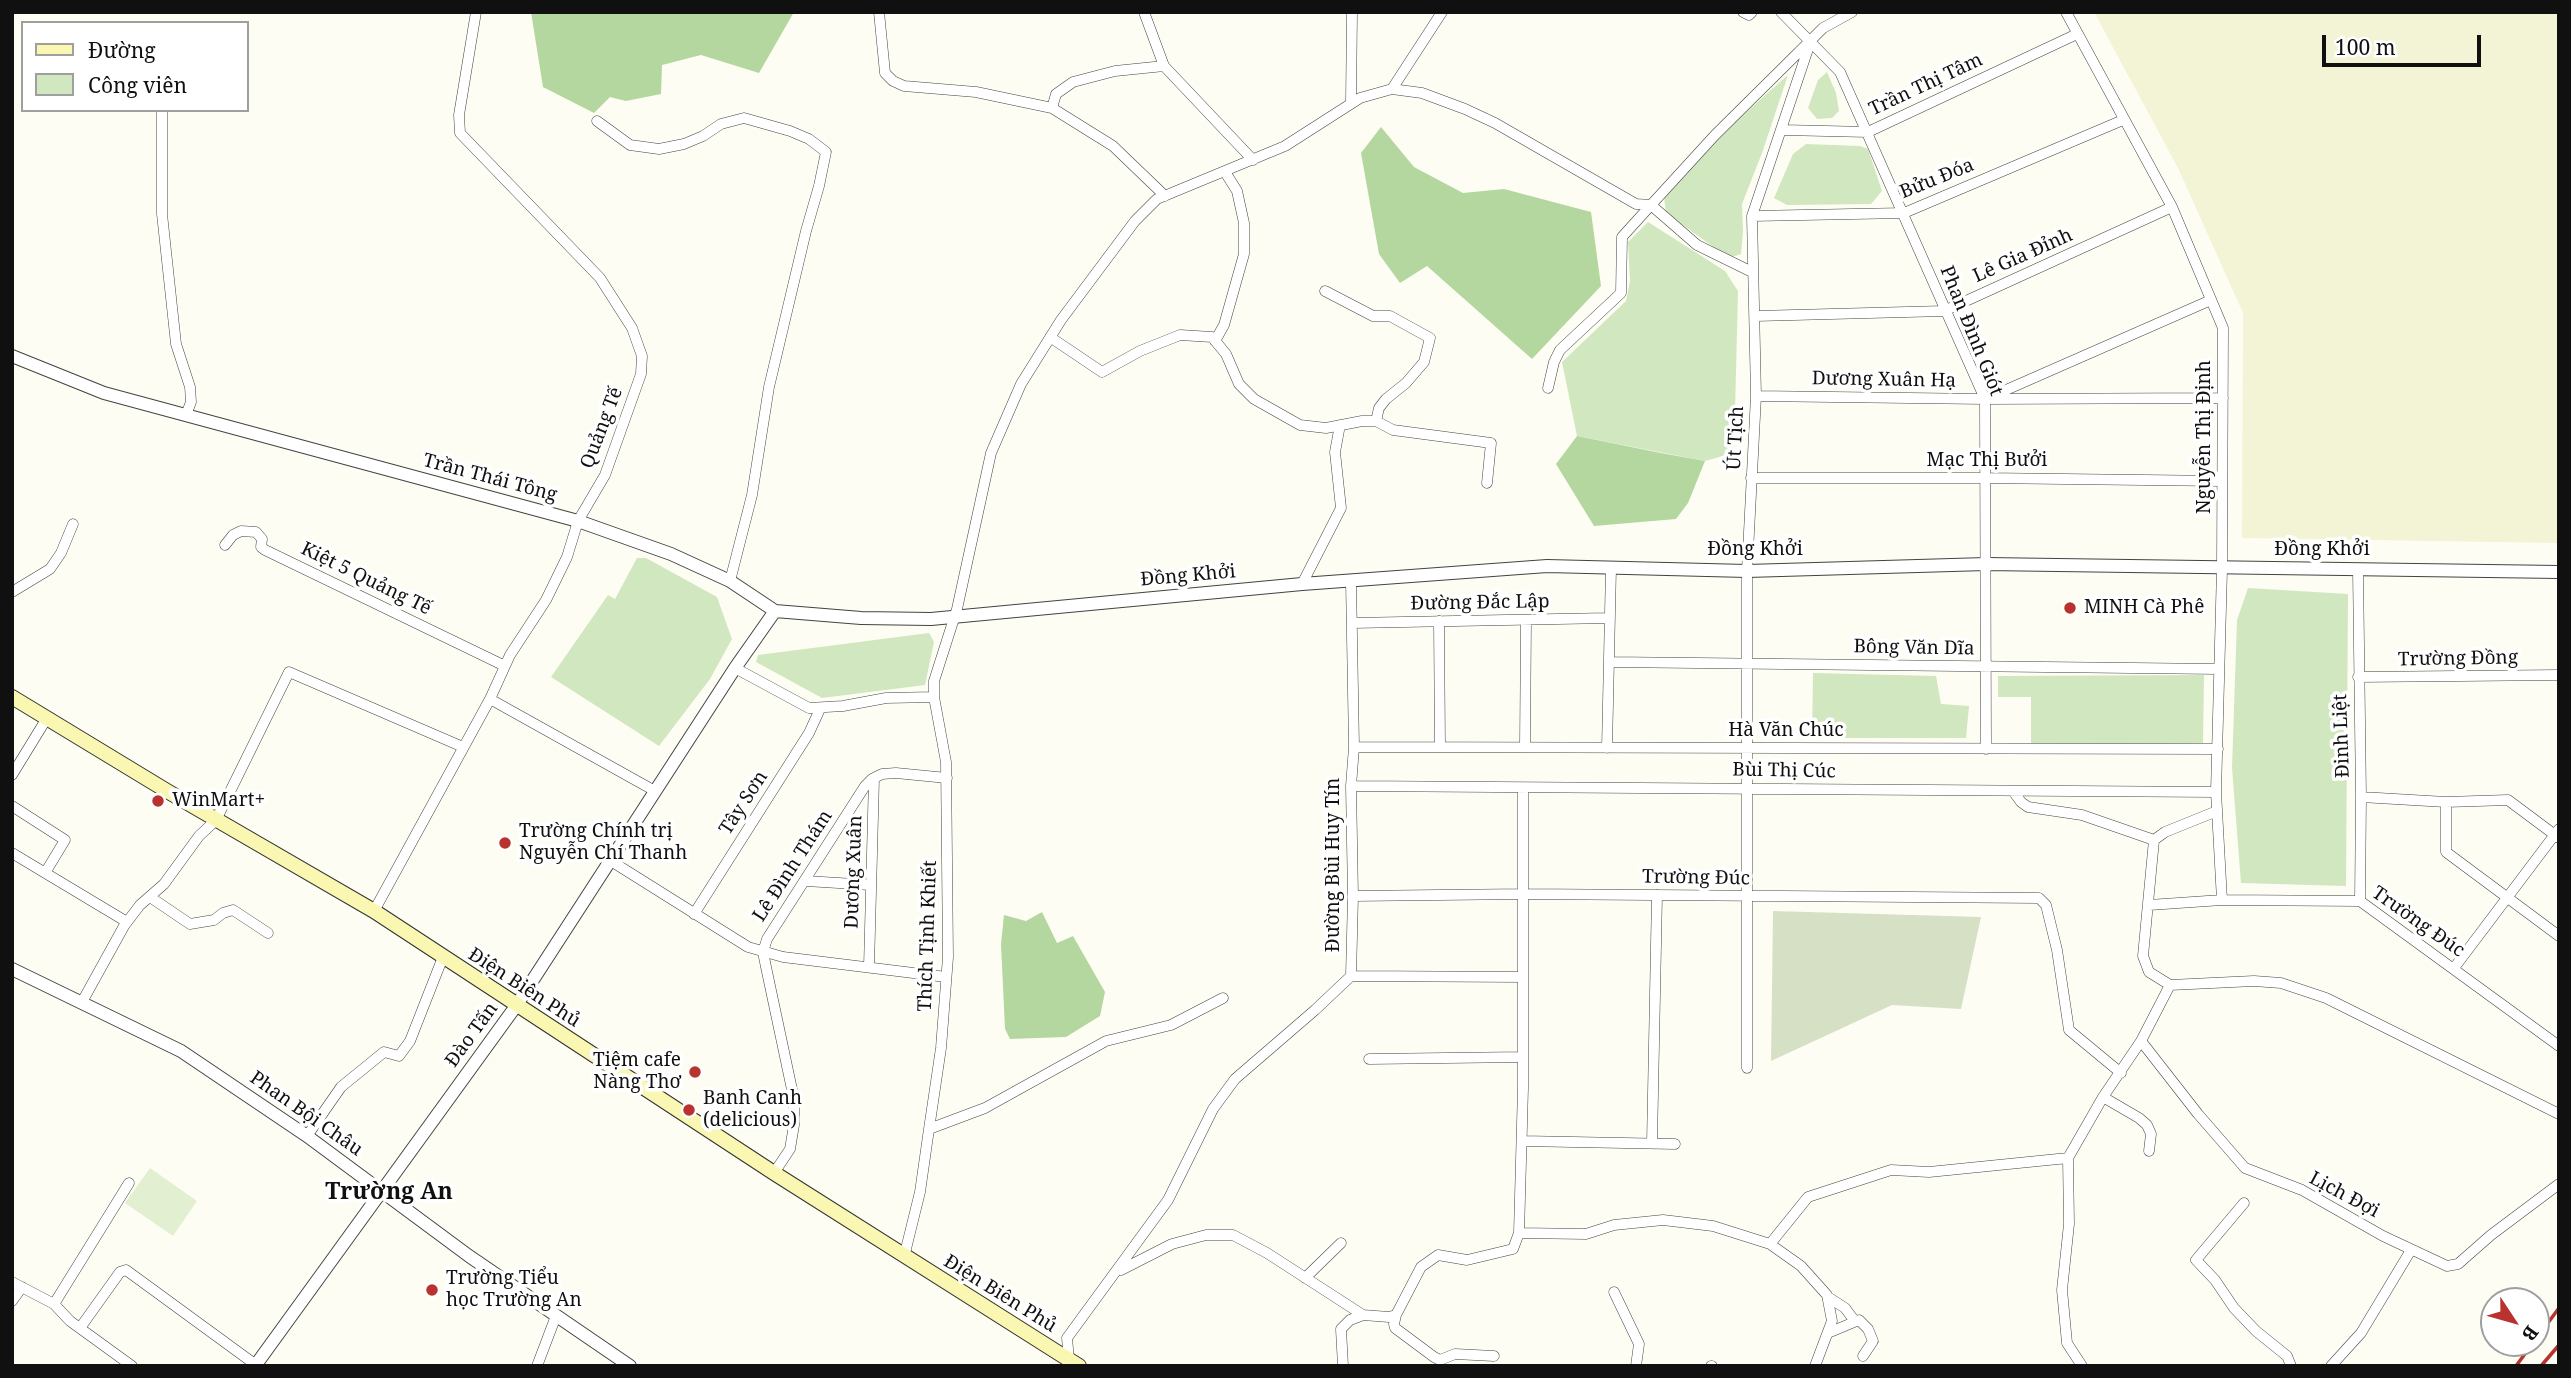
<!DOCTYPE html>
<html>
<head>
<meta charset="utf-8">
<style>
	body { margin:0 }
	#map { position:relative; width:2571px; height:1378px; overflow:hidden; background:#fefdf4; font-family:"Noto Serif",serif }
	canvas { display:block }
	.frame { position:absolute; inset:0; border:14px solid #101010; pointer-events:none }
	.legend { position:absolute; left:21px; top:21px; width:228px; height:91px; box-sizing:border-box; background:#fff; border:2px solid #9f9f9f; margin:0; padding:9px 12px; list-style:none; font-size:21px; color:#101010 }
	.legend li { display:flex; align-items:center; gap:14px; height:35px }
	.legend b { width:35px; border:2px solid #9f9f9f }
	.north { position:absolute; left:2480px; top:1287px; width:70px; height:70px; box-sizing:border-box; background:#fff; border:2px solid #9f9f9f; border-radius:50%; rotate:126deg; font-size:19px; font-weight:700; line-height:28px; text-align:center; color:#101010 }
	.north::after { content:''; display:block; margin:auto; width:24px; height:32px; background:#b83330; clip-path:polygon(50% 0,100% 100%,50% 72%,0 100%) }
	.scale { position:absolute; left:2322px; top:35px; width:159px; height:32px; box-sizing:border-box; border:4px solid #101010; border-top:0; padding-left:9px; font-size:21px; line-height:24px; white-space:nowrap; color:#101010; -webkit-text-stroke:5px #fff; paint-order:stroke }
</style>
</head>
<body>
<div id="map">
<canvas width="2571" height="1378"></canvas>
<div class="frame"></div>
<ul class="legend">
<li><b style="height:9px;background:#faf7b3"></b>Đường</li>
<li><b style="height:19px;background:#d1e7bf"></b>Công viên</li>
</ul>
<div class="north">B</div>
<div class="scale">100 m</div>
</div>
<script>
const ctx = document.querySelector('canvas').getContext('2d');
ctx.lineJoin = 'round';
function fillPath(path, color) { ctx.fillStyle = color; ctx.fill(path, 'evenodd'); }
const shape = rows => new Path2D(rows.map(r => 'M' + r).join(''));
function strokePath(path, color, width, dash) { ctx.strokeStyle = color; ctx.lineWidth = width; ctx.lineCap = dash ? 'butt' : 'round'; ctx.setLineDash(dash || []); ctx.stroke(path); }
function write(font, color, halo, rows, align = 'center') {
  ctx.font = font + ' "Noto Serif",serif'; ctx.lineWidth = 7; ctx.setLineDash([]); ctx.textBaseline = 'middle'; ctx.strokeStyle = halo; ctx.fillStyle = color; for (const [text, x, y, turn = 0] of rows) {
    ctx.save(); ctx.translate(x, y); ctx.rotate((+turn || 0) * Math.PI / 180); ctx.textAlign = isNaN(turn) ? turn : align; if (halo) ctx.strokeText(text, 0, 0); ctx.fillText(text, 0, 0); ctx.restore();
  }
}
fillPath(shape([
	[2094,12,2559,12,2559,543,2242,538,2243,313,2178,168]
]), '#f3f3d5');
fillPath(shape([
	[1827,72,1836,93,1839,111,1832,118,1817,119,1808,108,1818,80],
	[1788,75,1762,153,1742,204,1743,231,1741,254,1729,258,1666,213,1664,197,1720,135],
	[1806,144,1860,146,1868,149,1882,191,1871,204,1787,205,1774,198,1793,154],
	[1648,222,1725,271,1738,291,1734,453,1705,461,1577,436,1562,362,1626,301,1630,281,1628,242],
	[637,558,646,558,717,597,732,639,710,679,659,746,551,677,608,595,615,599],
	[2248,588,2348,594,2346,886,2241,883,2232,768,2237,620],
	[929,633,934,642,925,685,822,698,756,662,758,655],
	[1813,673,1936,676,1941,704,1969,706,1966,738,1812,738],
	[2204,675,2203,743,2031,744,2031,697,1998,697,1998,676]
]), '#d1e7bf');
fillPath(shape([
	[531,12,794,12,759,73,701,55,662,65,661,94,626,101,610,97,594,113,543,87],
	[1381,127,1414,167,1463,193,1504,189,1591,212,1601,286,1532,359,1427,266,1400,283,1379,254,1361,153],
	[1577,436,1661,453,1705,461,1688,503,1676,519,1594,526,1556,464],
	[1042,912,1057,943,1073,936,1105,992,1100,1016,1066,1037,1010,1039,1005,1029,1001,944,1004,915,1026,921]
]), '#b4d79f');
fillPath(shape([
	[1773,911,1981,917,1961,1009,1892,1005,1771,1061]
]), '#d5e0c5');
fillPath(shape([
	[150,1168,197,1201,173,1236,125,1203]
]), '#e2efd0');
const minor = shape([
	[879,12,885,73,893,81,904,86,976,92,1052,108,1113,146,1165,196],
	[1144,12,1164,66,1253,160],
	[1743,12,1749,15,1752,12],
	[1781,12,1840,72,1985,399,1986,749],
	[2066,12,2172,207,2223,328,2222,569,2216,792,2222,900],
	[1392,89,1442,12],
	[1351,103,1352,12],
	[1052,108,1056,94,1073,82,1115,71,1164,66],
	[162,110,162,214,176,344,190,387,191,402,186,415],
	[597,121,630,145,659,149,684,144,703,136,721,124,744,118,790,131,809,139,826,152,819,186,806,231,769,387,752,495,730,581],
	[1783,130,1868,132,2077,34],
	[1752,216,1904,213,2123,120],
	[1325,291,1373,316,1390,316,1430,338,1424,362,1406,383,1386,399,1379,408,1376,421],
	[1756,316,1944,311,2172,207],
	[1050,337,1102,372,1140,351,1180,335,1212,337,1226,354,1239,384,1254,399,1300,425,1326,428,1362,421,1376,421,1393,430,1491,443,1487,483],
	[1215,341,1224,325,1244,254,1244,223,1237,191,1225,172],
	[1548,388,1554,362,1560,350,1621,293,1622,237,1651,205,1697,245,1752,272],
	[1756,396,1985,399,2223,398],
	[1990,397,2211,300],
	[1751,478,1985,478,2222,481],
	[225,545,233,535,241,531,256,532,262,539,261,547,265,550,505,666],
	[2358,570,2361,797,2360,901],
	[1302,584,1341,508,1335,452,1340,425],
	[12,592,50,569,61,553,73,524],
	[1439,621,1440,747],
	[1352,623,1609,618],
	[1609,662,2219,669],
	[735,668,809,708,843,706,886,698,934,697],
	[2358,677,2559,675],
	[490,699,655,791],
	[1354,747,2218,749],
	[1525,747,1526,620],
	[1607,748,1611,568],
	[12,775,47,718],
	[1351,786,2216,792],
	[2013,791,2021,802,2028,807,2082,815,2154,840],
	[2361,797,2446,802,2508,800,2559,838],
	[2446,802,2446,852,2559,936],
	[12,806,65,840,45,873],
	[12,853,127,922],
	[611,861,748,947,783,957,946,977],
	[806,881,871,885],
	[1353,896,1524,894,2039,898,2046,905,2057,950,2069,1030,2121,1073],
	[150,897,190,924,214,920,223,913,233,910,268,933],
	[2149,905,2222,900,2360,901,2559,1046],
	[374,911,490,699,510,655,546,600,567,557,578,521,605,475,641,374,642,356,632,328,600,278,460,133,459,115,476,12],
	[694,914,809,733,820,709],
	[869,967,874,778],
	[2454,968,2559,829],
	[1351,976,1523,977],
	[2170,985,2254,981,2281,983,2326,998,2559,1114],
	[82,1002,124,926,140,905,164,884,199,836,216,820,289,672,463,747],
	[2141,1041,2198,1114,2245,1168,2302,1190,2383,1236,2447,1266,2458,1264,2491,1235,2559,1184],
	[1369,1059,1523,1057],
	[1747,1068,1747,571,1756,396,1752,216,1811,40,1823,28,1852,12],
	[2103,1097,2139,1118,2147,1125,2151,1134,2149,1151],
	[929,1129,985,1108,1106,1041,1171,1025,1223,998],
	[307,1136,341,1087,384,1052,399,1056,410,1041,443,957],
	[1522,1141,1675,1144],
	[1652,1143,1657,895],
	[774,1173,790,1149,794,1125,794,1099,766,967,763,952,767,939,865,786,872,779,882,774,896,773,947,778],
	[2244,1203,2196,1260,2215,1280,2234,1308,2256,1331,2287,1356,2291,1366],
	[1519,1233,1586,1234,1614,1225,1663,1220,1713,1226,1770,1244],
	[904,1257,920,1192,929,1129,941,1048,948,957,946,762,934,697,934,681,957,609,991,453,1021,384,1061,320,1135,221,1157,199,1285,146,1360,98,1392,89,1422,93,1465,109,1495,123,1636,204,1651,205,1715,135,1811,40],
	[1121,1270,1172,1244,1206,1235,1233,1235,1267,1253,1363,1315],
	[1305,1278,1341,1243],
	[12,1282,54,1304,70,1321,132,1366],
	[1614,1292,1639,1344,1636,1366],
	[1828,1297,1845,1308,1854,1320],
	[12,1301,22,1287],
	[54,1304,129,1183],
	[1396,1315,1394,1324,1395,1328,1434,1357,1440,1360,1455,1354,1494,1356],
	[80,1328,120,1272,126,1270,256,1365],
	[1828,1333,1859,1320,1868,1329,1873,1341,1863,1356],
	[1069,1360,1067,1338,1168,1200,1213,1109,1235,1079,1315,1010,1351,976,1353,896,1351,786,1354,747,1351,581],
	[537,1366,556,1316],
	[1343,1366,1341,1329,1350,1320,1363,1315,1389,1317,1396,1315,1421,1267,1438,1255,1467,1260,1513,1249,1519,1233,1523,1088,1523,789],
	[1711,1366,1712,1366],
	[1815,1366,1832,1321,1827,1295,1801,1266,1770,1244,1808,1197,1891,1170,1929,1172,2068,1158],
	[2082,1366,2067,1343,2062,1290,2069,1224,2068,1158,2103,1097,2141,1041,2170,985,2149,972,2143,956,2154,840,2165,832,2217,811],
	[2331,1366,2361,1333,2411,1250]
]);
const tertiary = shape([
	[12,356,104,393,578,521,671,554,730,581,775,611,861,618,931,619,1302,584,1547,566,1747,571,1986,564,2559,572],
	[12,969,181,1051,307,1136,469,1256,630,1366],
	[255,1366,516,1006,735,668,775,611]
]);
const secondary = shape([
	[12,697,167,791,374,911,774,1173,1079,1366]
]);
strokePath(minor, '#434343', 11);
strokePath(tertiary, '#434343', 14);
strokePath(secondary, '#323232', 16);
strokePath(minor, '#fff', 10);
strokePath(tertiary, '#fff', 12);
strokePath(secondary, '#faf7b3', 14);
strokePath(shape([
	[2536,1339,2559,1308],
	[2516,1366,2533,1343],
	[2541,1366,2559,1345]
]), '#b83330', 3.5);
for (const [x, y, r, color] of [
	[2070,608,7,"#b83330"],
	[158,801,7,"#b83330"],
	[505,843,7,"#b83330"],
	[695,1072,7,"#b83330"],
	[689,1110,7,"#b83330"],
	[432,1290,7,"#b83330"]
]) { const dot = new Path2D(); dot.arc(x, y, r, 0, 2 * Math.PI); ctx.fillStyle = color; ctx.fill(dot); strokePath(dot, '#fff', 2.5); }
write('19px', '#101010', '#fff', [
	["Trần Thị Tâm",1926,85,-25],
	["Bửu Đóa",1937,179,-22],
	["Lê Gia Đỉnh",2023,256,-24],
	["Phan Đình Giót",1971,331,68],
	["Dương Xuân Hạ",1884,380,1],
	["Quảng Tế",602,428,-69],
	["Nguyễn Thị Định",2205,437,-90],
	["Út Tịch",1736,438,-87],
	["Mạc Thị Bưởi",1987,461],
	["Trần Thái Tông",490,478,15],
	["Đồng Khởi",1755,550],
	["Đồng Khởi",2322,550],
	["Đồng Khởi",1188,576,-5],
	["Kiệt 5 Quảng Tế",366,579,26],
	["Đường Đắc Lập",1480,603,-1],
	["Bông Văn Dĩa",1914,648,1],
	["Trường Đồng",2458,659,-1],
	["Hà Văn Chúc",1786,731],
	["Đinh Liệt",2342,736,-92],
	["Bùi Thị Cúc",1784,771,1],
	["Tây Sơn",744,803,-57],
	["Đường Bùi Huy Tín",1334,865,-90],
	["Lê Đình Thám",793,866,-57],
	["Dương Xuân",854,872,-88],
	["Trường Đúc",1696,878,1],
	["Trường Đúc",2418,922,35],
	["Thích Tịnh Khiết",928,936,-88],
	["Điện Biên Phủ",524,988,33],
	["Đào Tấn",472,1035,-54],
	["Phan Bội Châu",306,1114,35],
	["Lịch Đợi",2344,1195,28],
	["Điện Biên Phủ",1000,1294,32]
]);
write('19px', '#101010', '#fff', [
	["MINH Cà Phê",2084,608],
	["WinMart+",172,801],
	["Trường Chính trị",519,832],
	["Nguyễn Chí Thanh",519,854],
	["Tiệm cafe",681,1061,"right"],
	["Nàng Thơ",681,1083,"right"],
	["Banh Canh",703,1099],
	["(delicious)",703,1121],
	["Trường Tiểu",446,1279],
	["học Trường An",446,1301]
], 'left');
write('bold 23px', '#101010', '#fff', [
	["Trường An",389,1192]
]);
</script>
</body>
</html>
